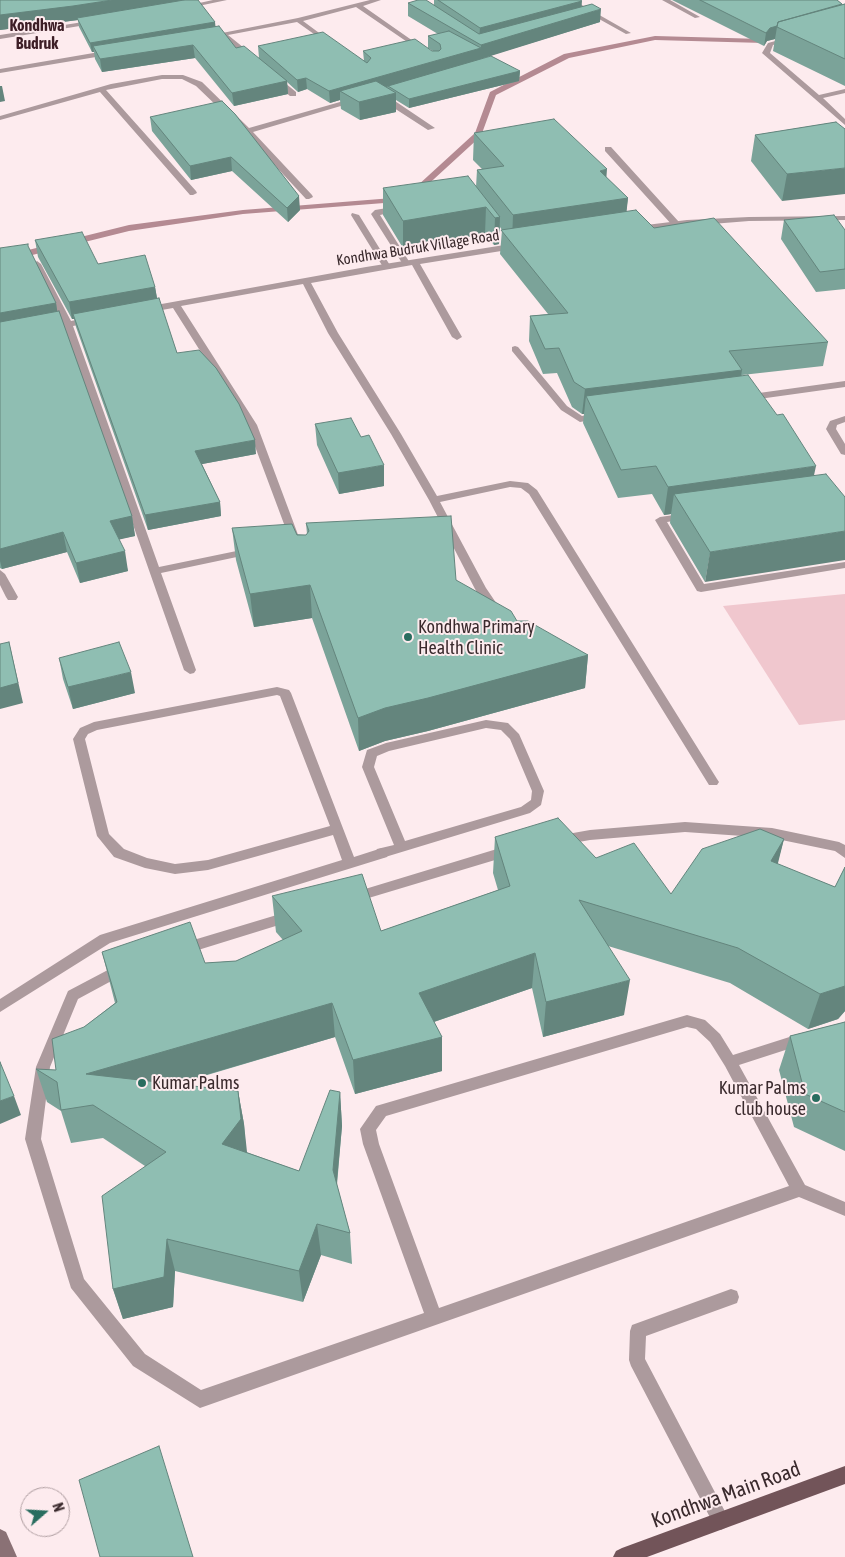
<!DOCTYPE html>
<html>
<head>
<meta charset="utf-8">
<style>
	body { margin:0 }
	#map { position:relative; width:845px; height:1557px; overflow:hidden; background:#fdebee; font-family:"Asap Condensed",sans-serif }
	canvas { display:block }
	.north { position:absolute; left:20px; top:1487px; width:50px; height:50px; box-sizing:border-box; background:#fdebee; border:1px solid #af9ea1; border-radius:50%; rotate:71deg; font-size:14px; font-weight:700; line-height:20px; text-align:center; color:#3a2a2d }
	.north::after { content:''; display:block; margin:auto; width:18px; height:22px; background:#296d5f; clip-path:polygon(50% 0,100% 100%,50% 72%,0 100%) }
</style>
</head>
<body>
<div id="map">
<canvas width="845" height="1557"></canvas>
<div class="north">N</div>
</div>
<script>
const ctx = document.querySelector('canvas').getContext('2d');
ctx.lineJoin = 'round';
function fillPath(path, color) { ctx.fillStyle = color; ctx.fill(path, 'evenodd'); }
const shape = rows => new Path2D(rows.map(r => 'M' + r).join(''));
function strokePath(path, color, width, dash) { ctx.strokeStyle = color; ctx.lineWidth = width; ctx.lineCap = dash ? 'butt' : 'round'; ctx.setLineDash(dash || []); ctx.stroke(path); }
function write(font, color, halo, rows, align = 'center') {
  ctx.font = font + ' "Asap Condensed",sans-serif'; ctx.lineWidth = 4; ctx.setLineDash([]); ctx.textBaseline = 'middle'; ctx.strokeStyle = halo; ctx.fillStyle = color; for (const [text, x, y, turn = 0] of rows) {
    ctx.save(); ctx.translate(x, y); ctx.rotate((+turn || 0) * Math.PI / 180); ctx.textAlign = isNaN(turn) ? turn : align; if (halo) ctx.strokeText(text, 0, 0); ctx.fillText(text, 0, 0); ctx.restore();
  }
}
fillPath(shape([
	[845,594,845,720,799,725,723,606]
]), '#f0c7ce');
fillPath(shape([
	[655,36,763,39,767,37,770,39,764,43,655,40,569,58,496,95,481,136,410,201,243,214,129,231,0,263,0,257,129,225,243,210,405,197,475,133,490,92,564,54,655,36]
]), '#b48a92');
fillPath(shape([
	[605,147,611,147,679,222,679,226,673,226,605,151,605,147],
	[399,206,402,206,402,210,380,215,410,263,406,266,402,263,371,214,375,210,399,206],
	[352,213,359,215,391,267,390,269,383,267,351,215,352,213],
	[515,346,518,347,567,406,582,416,600,413,603,414,603,418,580,422,561,410,512,351,512,347,515,346],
	[688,513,693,516,692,518,667,522,704,584,845,562,845,568,701,592,697,591,655,520,660,517,688,513],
	[486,720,508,723,519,734,544,791,541,805,530,813,382,858,377,857,375,853,377,849,394,845,362,767,367,750,386,743,486,720],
	[486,728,501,730,510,739,532,791,531,800,521,807,405,841,374,767,377,756,389,751,486,728]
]), '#ac9a9d');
fillPath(shape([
	[213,0,227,0,184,9,181,7,213,0],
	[370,0,381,0,363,6,423,48,423,50,419,50,356,7,303,21,330,41,331,42,328,44,297,22,228,35,254,56,255,58,251,60,221,36,210,38,207,36,298,18,370,0],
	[565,0,573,0,631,33,626,34,565,0],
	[662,0,670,0,700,17,695,18,662,0],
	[96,20,99,22,98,23,0,39,0,35,96,20],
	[790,37,793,39,792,40,773,45,770,53,819,95,845,89,845,93,823,98,845,119,845,125,762,53,768,43,790,37],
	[111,50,114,50,114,54,0,73,0,69,111,50],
	[162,75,183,75,202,82,249,128,354,98,361,100,253,132,312,195,313,197,309,199,306,199,245,133,196,86,182,79,162,79,106,90,196,191,197,193,193,195,190,195,100,92,0,120,0,116,111,84,162,75],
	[273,78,279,78,296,92,296,96,290,96,273,82,273,78],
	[380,95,386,95,435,128,428,130,380,99,380,95],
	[845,216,845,220,749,221,687,226,638,232,634,229,638,226,687,220,749,217,845,216],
	[517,243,521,246,520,248,420,264,462,337,457,340,452,337,412,265,311,283,338,333,401,434,437,496,510,481,528,483,537,490,717,779,719,782,717,785,709,785,529,494,521,488,510,487,440,502,486,588,501,610,499,613,491,613,475,589,429,500,391,434,328,333,303,284,181,306,257,425,300,540,295,543,290,540,247,425,173,308,145,313,140,310,145,307,366,267,517,243],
	[37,261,41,264,71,321,91,317,96,320,94,322,73,326,159,567,251,548,256,551,251,554,161,573,196,670,194,673,190,674,184,670,64,328,49,331,44,328,62,323,33,264,37,261],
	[845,381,845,387,759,399,754,396,759,393,845,381],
	[845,416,845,422,837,425,836,429,845,444,845,455,841,454,826,429,830,421,845,416],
	[0,570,5,574,18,597,16,600,8,600,6,597,0,585,0,570],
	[277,687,289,690,291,693,354,857,382,848,387,849,389,853,387,857,110,943,0,1012,0,999,100,935,342,860,333,835,208,870,175,874,145,868,114,857,97,836,73,739,80,728,94,722,277,687],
	[277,695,280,696,330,826,208,860,175,864,147,858,124,849,109,834,85,739,88,734,97,730,277,695],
	[685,822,772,828,839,842,845,845,845,858,835,851,772,838,685,832,590,840,562,845,557,843,556,840,557,837,562,835,590,830,685,822],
	[510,845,515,846,517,850,515,854,352,903,347,902,345,898,347,894,352,893,510,845],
	[290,911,295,912,297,916,295,920,182,955,177,953,175,949,177,945,290,911],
	[123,962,128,964,130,968,128,972,78,999,50,1067,41,1139,84,1279,145,1354,201,1390,424,1313,363,1144,360,1129,376,1106,687,1015,705,1020,720,1034,733,1055,802,1033,807,1035,809,1039,807,1043,739,1065,805,1185,845,1202,845,1216,799,1197,200,1408,133,1366,71,1288,25,1139,36,1067,68,991,123,962],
	[687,1027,696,1029,710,1042,725,1066,789,1186,439,1308,379,1144,376,1130,386,1116,687,1027],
	[731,1289,737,1291,739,1297,737,1303,646,1336,645,1359,730,1521,727,1527,721,1530,715,1527,631,1366,629,1360,630,1331,632,1325,731,1289]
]), '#ac9a9d');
fillPath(shape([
	[0,1529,6,1532,17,1557,0,1557,0,1529]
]), '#8a7175');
fillPath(shape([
	[845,1466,845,1484,647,1557,613,1557,616,1551,622,1548,845,1466]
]), '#725459');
fillPath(shape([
	[0,0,215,22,215,26,236,48,259,58,258,46,364,61,363,51,433,51,428,48,428,36,438,34,408,16,408,3,434,5,434,0,580,0,582,7,600,22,482,58,520,71,519,81,409,108,396,100,396,112,360,120,341,109,340,100,330,103,307,89,298,92,287,82,288,94,234,106,195,58,102,72,95,59,94,52,92,52,79,27,78,20,0,30],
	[672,0,837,0,842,4,845,4,845,86,773,51,775,39,767,41,764,46],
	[235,114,300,210,288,222,232,171,191,180,152,131,150,117],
	[836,122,782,201,751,161,755,135],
	[474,133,606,177,628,198,626,212,654,228,828,342,823,366,742,375,705,582,670,523,671,514,664,515,652,494,618,498,583,423,584,414,582,414,572,407,557,373,543,374,529,341,530,316,548,314,500,254,502,230,500,227,499,244,494,245,485,234,403,248,383,215,383,188,476,187,477,170,482,169,473,160],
	[784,220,845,230,845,289,816,292,781,239],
	[35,240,98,264,155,287,157,299,177,353,256,454,202,464,220,502,221,516,148,530,76,327,74,319,72,319,38,257],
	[0,248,30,251,56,303,57,312,132,516,135,536,119,539,128,571,80,583,67,552,2,569,0,568],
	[315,424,384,486,339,494,317,445],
	[306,523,456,580,517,621,588,655,585,688,428,731,385,741,359,751,312,618,254,627,236,560,232,528,306,535,307,534],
	[59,658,135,693,73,709,63,679],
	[495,837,596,858,671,894,784,839,777,864,835,887,845,867,845,1011,838,1019,808,1029,730,983,608,946,624,1015,543,1037,532,988,434,1022,442,1037,442,1071,355,1094,335,1037,177,1084,238,1091,244,1124,246,1152,299,1171,340,1092,342,1126,337,1185,350,1233,352,1264,321,1255,303,1302,175,1271,173,1307,123,1319,113,1289,145,1166,103,1138,71,1143,61,1111,47,1102,36,1069,56,1070,84,1027,115,1003,102,952,205,963,236,961,283,940,276,932,272,896,381,931,498,890,493,873],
	[845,1022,845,1151,794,1127,779,1070,790,1036]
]), '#7ba399');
fillPath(shape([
	[112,0,193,0,77,18,78,20,0,30,0,15],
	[582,1,581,12,479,39,480,28],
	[844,6,777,27,775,39,767,41,764,46,766,33,770,28],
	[601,9,600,22,481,59,481,60,351,97,340,91,340,100,330,103,329,91,481,48,481,45],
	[215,22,216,31,93,46,94,52,92,52,90,43],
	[193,45,195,58,102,72,100,59],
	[520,71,519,81,409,108,409,99],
	[306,78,307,89,298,92,297,80],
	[287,81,288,94,234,106,232,93],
	[0,86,2,86,5,101,0,102],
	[396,93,396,112,360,120,359,102],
	[231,157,232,171,191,180,190,166],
	[845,168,845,194,782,201,787,174],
	[607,169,605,196,600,171],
	[299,196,300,210,288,222,287,208],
	[628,198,625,226,512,242,513,215],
	[486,207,485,234,403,248,403,221],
	[500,217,499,244,494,245,495,218],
	[155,287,158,303,73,314,74,319,72,319,69,302],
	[56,303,59,322,0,332,0,313],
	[742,370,738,395,586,396,584,414,582,414,585,389],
	[255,440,256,454,197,465,195,451],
	[384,465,384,486,339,494,338,473],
	[816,466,810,494,674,494,671,514,664,515,668,487],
	[220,502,221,516,148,530,145,515],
	[132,516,135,536,113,541,110,521],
	[845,531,845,560,705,582,710,552],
	[63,532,67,552,2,569,0,561,0,549],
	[125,551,128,571,80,583,76,563],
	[310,585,312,618,254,627,250,594],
	[9,642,23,703,0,709,0,688],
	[588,655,585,688,428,731,385,741,359,751,358,718,385,708],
	[131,672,135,693,73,709,68,687],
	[784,839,775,875,771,861],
	[535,953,532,988,419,1027,419,993],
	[630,980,624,1015,543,1037,546,1002],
	[845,986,845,1011,838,1019,808,1029,820,994],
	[332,1003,335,1037,96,1107,86,1074],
	[442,1037,442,1071,355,1094,353,1060],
	[238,1091,244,1124,247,1152,228,1177,222,1144],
	[340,1092,342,1126,335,1202,333,1170],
	[14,1096,21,1115,0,1124,0,1101],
	[317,1224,321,1255,303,1302,299,1271],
	[167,1239,175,1271,173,1307,123,1319,113,1289]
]), '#64857d');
const building = shape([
	[0,0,112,0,73,6,0,15,0,0],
	[184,0,198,0,215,22,90,43,77,18,184,0],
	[418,0,426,0,479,34,592,4,601,9,481,45,408,3,418,0],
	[438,0,580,0,582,1,480,28,438,0],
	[700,0,837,0,842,4,778,22,777,26,770,28,766,33,700,0],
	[845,4,845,59,777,27,778,22,845,4],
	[219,26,236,48,244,46,287,81,232,93,193,45,100,59,93,46,219,26],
	[449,31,481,48,329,91,306,78,297,80,258,46,323,32,367,63,371,58,363,51,415,39,432,51,439,51,441,49,440,44,428,36,449,31],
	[491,56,520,71,409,99,388,86,491,56],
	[376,81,396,93,359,102,340,91,376,81],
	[222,101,235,114,299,196,287,208,231,157,190,166,150,117,222,101],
	[554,119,607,169,600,171,628,198,513,215,477,170,504,166,474,133,554,119],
	[836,122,845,129,845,168,787,174,755,135,836,122],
	[468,176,500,217,495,218,486,207,403,221,383,188,468,176],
	[636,210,654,228,714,218,828,342,729,351,742,370,585,389,574,382,559,348,545,349,530,316,568,313,501,230,636,210],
	[834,215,845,230,845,269,820,272,784,220,834,215],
	[82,232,98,264,145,255,155,287,69,302,35,240,82,232],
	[28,244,28,246,56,303,0,313,0,248,28,244],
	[159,298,177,353,199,350,216,368,239,404,255,440,195,451,220,502,145,515,73,314,159,298],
	[59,311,132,516,110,521,125,551,76,563,63,532,0,549,0,322,59,311],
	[748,375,777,415,783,414,816,466,668,487,656,466,621,470,586,396,748,375],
	[351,418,361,437,369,435,384,465,338,473,315,424,351,418],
	[826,474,845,497,845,531,710,552,674,494,826,474],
	[451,516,456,580,511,611,517,621,528,621,588,655,428,698,385,708,358,718,310,585,250,594,232,528,292,524,297,535,306,535,309,531,306,523,451,516],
	[9,642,18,683,0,688,0,644,9,642],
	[119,642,131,672,68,687,59,658,119,642],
	[558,818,596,858,634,843,671,894,702,849,760,829,784,839,771,861,835,887,845,867,845,986,820,994,738,948,579,900,630,980,546,1002,535,953,419,993,442,1037,353,1060,332,1003,86,1074,238,1091,241,1119,222,1144,299,1171,330,1090,340,1092,333,1170,350,1233,317,1224,299,1271,167,1239,164,1277,113,1289,102,1196,166,1152,93,1105,61,1110,57,1082,36,1069,56,1070,52,1039,84,1027,117,1002,102,952,190,922,205,963,236,961,302,931,272,896,362,874,381,931,510,886,495,837,558,818],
	[845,1022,845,1112,805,1094,790,1036,845,1022],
	[0,1062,14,1096,0,1101,0,1062],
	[159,1446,193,1557,100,1557,79,1480,159,1446]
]);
fillPath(building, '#8fbeb2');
strokePath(building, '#64857d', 1);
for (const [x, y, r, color] of [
	[408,637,5,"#296d5f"],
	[142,1083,5,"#296d5f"],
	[816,1098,5,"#296d5f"]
]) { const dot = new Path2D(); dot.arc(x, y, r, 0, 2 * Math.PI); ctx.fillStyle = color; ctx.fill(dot); strokePath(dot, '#fdebee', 2); }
write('15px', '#3a2a2d', '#fdebee', [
	["Kondhwa Budruk Village Road",418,248,-9]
]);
write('bold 16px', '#3d1e26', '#fdebee', [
	["Kondhwa",37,26],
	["Budruk",37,44]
]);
write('18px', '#3a2a2d', '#fdebee', [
	["Kondhwa Primary",418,627],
	["Health Clinic",418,648],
	["Kumar Palms",152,1083],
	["Kumar Palms",806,1088,"right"],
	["club house",806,1109,"right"]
], 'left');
write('21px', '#3a2a2d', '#fdebee', [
	["Kondhwa Main Road",726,1495,-20]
]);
</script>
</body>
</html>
